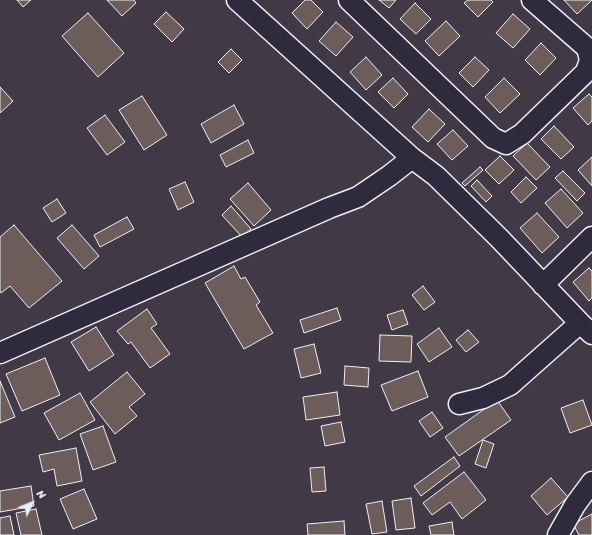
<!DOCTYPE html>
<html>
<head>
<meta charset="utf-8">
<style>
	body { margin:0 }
	#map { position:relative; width:592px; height:535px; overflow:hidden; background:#413946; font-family:Sriracha,sans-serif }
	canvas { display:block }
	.north { position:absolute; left:12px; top:483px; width:40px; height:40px; -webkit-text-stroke:3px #2f2a3d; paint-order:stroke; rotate:47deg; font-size:11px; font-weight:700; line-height:16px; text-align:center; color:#e8f1f8 }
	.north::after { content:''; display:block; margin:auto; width:14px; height:18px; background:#e8f1f8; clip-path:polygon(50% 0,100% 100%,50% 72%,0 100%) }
</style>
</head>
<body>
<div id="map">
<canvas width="592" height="535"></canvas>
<div class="north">N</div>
</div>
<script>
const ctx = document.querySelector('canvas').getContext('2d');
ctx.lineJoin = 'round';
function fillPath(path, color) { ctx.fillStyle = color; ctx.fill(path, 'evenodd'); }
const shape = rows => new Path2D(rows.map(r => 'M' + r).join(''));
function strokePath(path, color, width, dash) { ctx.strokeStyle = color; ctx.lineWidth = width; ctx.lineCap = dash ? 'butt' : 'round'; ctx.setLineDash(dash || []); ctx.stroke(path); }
const building = shape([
	[17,0,31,0,23,7,17,0],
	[107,0,134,0,136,3,122,16,107,0],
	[305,0,311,0,323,12,307,29,292,13,305,0],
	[379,0,396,0,389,8,379,0],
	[468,0,491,0,493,2,478,17,464,3,468,0],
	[564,0,592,0,577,14,564,0],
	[415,3,431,19,416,34,400,19,415,3],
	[166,12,184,29,172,42,154,24,166,12],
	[88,13,124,53,98,77,62,36,88,13],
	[513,14,530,29,513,48,496,33,513,14],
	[446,21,460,36,439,56,425,41,446,21],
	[336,22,353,37,336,56,319,41,336,22],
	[541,43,556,58,540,75,525,60,541,43],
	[231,49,242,60,229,73,218,62,231,49],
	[366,57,382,75,366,90,350,72,366,57],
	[475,57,489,70,473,87,459,73,475,57],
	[393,78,408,94,394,108,378,92,393,78],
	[504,78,520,94,500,113,485,97,504,78],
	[0,87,13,101,0,113,0,87],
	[589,94,592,97,592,121,588,125,573,108,589,94],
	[142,96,167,135,144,150,119,110,142,96],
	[234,105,244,124,211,143,201,124,234,105],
	[429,109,445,124,428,142,412,127,429,109],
	[105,115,125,142,107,155,87,128,105,115],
	[554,126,574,147,561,159,541,139,554,126],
	[453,130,468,146,452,160,437,144,453,130],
	[248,140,254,153,226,167,220,155,248,140],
	[527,143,550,167,536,180,513,156,527,143],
	[500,156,514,170,499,184,485,170,500,156],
	[592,157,592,186,578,170,592,157],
	[480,167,483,170,465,186,462,183,480,167],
	[563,171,585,193,577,201,555,178,563,171],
	[526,177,537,188,521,203,511,192,526,177],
	[477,180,492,196,486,202,471,186,477,180],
	[185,182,194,202,178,210,169,189,185,182],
	[248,183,271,210,254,226,230,199,248,183],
	[561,189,583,213,567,228,545,203,561,189],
	[57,199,66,213,52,222,43,208,57,199],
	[231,206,251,229,242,237,222,215,231,206],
	[537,213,559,237,542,253,520,228,537,213],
	[127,217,134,229,100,247,94,235,127,217],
	[14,225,62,281,29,308,10,286,1,293,0,291,0,237,14,225],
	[72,225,99,256,84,269,57,238,72,225],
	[234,266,241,279,245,277,260,302,256,305,273,333,244,349,205,283,234,266],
	[589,268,592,271,592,298,589,301,573,282,589,268],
	[423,286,435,302,424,310,412,295,423,286],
	[337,308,341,320,304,333,300,320,337,308],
	[147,309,157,324,151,328,170,354,150,368,131,342,128,344,117,331,147,309],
	[403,310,408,324,392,330,387,315,403,310],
	[96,327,114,355,89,371,71,342,96,327],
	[439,328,452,347,429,362,417,344,439,328],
	[468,330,479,342,466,352,456,340,468,330],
	[380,335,412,336,411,362,379,361,380,335],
	[314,344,321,373,301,378,294,349,314,344],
	[45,358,60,395,22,411,6,374,45,358],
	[345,366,369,368,368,387,344,385,345,366],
	[418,371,428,397,392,411,381,385,418,371],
	[127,372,145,394,129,407,137,416,115,434,90,402,127,372],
	[0,381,15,417,0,423,0,381],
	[337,392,340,415,306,420,303,397,337,392],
	[80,393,95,420,59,440,44,413,80,393],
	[497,400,511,420,459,456,445,437,497,400],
	[583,400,592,425,570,433,561,408,583,400],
	[432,412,443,428,430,437,419,421,432,412],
	[341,422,345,442,325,446,321,426,341,422],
	[103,426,116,462,93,470,80,434,103,426],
	[483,440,494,444,486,468,475,464,483,440],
	[76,448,82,481,57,486,54,469,43,472,39,455,76,448],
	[454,457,460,466,421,496,414,486,454,457],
	[324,467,326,491,312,492,310,468,324,467],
	[464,472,486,500,462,519,450,502,432,515,423,503,464,472],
	[551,478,568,497,547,515,531,496,551,478],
	[31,486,34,506,0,512,0,491,31,486],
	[84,489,97,519,73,529,60,499,84,489],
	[411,498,415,528,396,530,392,501,411,498],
	[382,501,387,532,372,534,366,504,382,501],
	[36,509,42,535,21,535,16,513,36,509],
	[592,514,592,535,579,535,573,524,592,514],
	[10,516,14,535,0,535,0,518,10,516],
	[344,521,345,535,308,535,307,524,344,521],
	[452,522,454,535,431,535,429,526,452,522]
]);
fillPath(building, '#6c5d5a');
strokePath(building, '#e8f1f8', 1);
const street = shape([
	[237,0,412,158,436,176,499,238,580,323,592,334],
	[349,0,493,138,506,144,522,134,586,72,590,60,587,48,532,0],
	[543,285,592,237],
	[0,353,329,208,358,197,389,176,412,158],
	[459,404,483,398,510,385,580,323],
	[558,535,575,505,592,482]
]);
strokePath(street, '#e8f1f8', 23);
strokePath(street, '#2f2a3d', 20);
</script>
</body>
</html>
